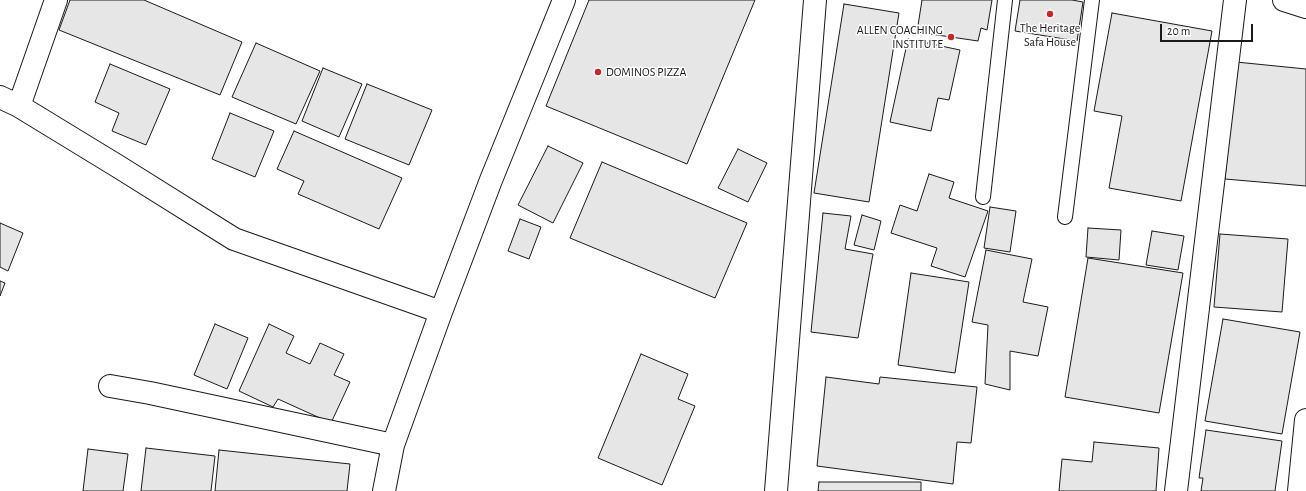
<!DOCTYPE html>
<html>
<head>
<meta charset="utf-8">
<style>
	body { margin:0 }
	#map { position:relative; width:1306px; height:491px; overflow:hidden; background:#fff; font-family:"Alegreya Sans",sans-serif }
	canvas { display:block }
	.scale { position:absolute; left:1160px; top:24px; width:93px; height:18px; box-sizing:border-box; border:2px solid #1a1a1a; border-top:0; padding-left:5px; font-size:12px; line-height:14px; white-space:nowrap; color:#1a1a1a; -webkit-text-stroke:3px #fff; paint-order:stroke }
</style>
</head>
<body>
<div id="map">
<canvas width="1306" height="491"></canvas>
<div class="scale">20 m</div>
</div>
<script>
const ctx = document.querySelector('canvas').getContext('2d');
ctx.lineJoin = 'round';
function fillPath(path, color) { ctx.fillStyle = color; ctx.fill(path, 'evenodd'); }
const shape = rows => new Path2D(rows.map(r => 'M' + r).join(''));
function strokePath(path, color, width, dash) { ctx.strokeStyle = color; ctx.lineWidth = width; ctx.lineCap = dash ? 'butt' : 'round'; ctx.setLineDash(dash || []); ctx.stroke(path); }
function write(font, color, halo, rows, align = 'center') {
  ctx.font = font + ' "Alegreya Sans",sans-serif'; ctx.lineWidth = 3; ctx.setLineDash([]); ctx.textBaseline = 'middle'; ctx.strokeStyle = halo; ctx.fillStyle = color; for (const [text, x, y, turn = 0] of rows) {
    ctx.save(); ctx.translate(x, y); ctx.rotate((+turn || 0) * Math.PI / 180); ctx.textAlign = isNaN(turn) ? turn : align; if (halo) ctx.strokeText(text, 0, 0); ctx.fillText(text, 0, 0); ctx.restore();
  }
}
const building = shape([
	[70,0,144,0,242,42,220,95,59,30,70,0],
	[589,0,755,0,687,164,546,106,589,0],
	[922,0,992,0,987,30,981,28,978,41,917,32,922,0],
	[1020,0,1072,0,1083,2,1077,41,1015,31,1020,0],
	[844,4,899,13,869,202,814,193,844,4],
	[1112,13,1212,31,1181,201,1109,188,1122,116,1094,111,1112,13],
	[908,39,960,50,949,100,938,98,931,131,890,122,908,39],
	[256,43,320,71,296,124,232,97,256,43],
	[1236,62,1306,69,1306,186,1225,179,1236,62],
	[110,64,170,89,146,145,112,131,119,113,95,102,110,64],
	[323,68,362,84,339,137,302,121,323,68],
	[367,84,432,110,409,165,345,139,367,84],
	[230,113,274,131,255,177,212,159,230,113],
	[294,131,402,178,379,229,298,194,304,181,277,169,294,131],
	[548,146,583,163,553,223,518,205,548,146],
	[738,149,767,163,748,202,718,188,738,149],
	[602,162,747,223,715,298,570,238,602,162],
	[929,174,954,182,949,198,988,211,965,277,931,266,937,248,891,233,900,205,917,211,929,174],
	[990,207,1016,211,1010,252,984,248,990,207],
	[823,213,851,216,845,249,873,254,858,338,811,332,823,213],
	[862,215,881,221,874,250,854,245,862,215],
	[520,219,541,227,529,259,508,251,520,219],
	[0,223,23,233,8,271,0,267,0,223],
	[1088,228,1121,230,1119,260,1086,257,1088,228],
	[1152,231,1184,236,1178,270,1146,265,1152,231],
	[1220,234,1288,239,1282,312,1214,307,1220,234],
	[986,250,1032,259,1023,302,1048,307,1038,356,1010,351,1010,390,985,384,988,325,972,322,986,250],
	[1088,258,1183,273,1159,413,1065,397,1088,258],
	[911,273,969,282,955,373,898,365,911,273],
	[0,281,5,283,0,296,0,281],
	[1223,319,1300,332,1282,434,1205,421,1223,319],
	[215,324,248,338,227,389,194,375,215,324],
	[269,324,294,336,286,353,310,364,320,343,344,354,334,375,350,382,331,423,278,399,273,407,239,391,269,324],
	[641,354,688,374,678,399,695,406,662,485,598,458,641,354],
	[826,377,879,384,880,377,977,387,971,443,957,442,953,484,817,466,826,377],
	[1206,430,1282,441,1275,491,1201,491,1203,478,1199,478,1206,430],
	[1094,442,1159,448,1156,491,1059,491,1062,459,1092,462,1094,442],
	[146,448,215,456,211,491,141,491,146,448],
	[88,449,128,454,123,491,83,491,88,449],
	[219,450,350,464,347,491,215,491,219,450],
	[819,482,921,482,921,491,818,491,819,482]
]);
fillPath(building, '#e6e6e6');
strokePath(building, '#1a1a1a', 1);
const service = shape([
	[983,197,1005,0],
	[1065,217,1092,0]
]);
const minor = shape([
	[0,97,19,106,119,167,234,239,441,312],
	[19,106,56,0],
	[110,386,150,393,393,445],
	[384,491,393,445,441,312,491,180,564,0],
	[776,491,815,0],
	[1176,491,1235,0],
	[1299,491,1306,420]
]);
const trunk = shape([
	[1284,0,1306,7]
]);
strokePath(service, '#1a1a1a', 16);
strokePath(minor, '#1a1a1a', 24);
strokePath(trunk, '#1a1a1a', 24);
strokePath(service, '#fff', 14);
strokePath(minor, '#fff', 22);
strokePath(trunk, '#fff', 22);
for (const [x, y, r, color] of [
	[1050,14,4,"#c62828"],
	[951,37,4,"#c62828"],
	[598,72,4,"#c62828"]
]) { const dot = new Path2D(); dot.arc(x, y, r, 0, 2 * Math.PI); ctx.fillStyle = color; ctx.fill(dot); strokePath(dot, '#fff', 1.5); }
write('12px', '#1a1a1a', '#fff', [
	["The Heritage",1050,28],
	["Safa House",1050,42],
	["ALLEN COACHING",943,30,"right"],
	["INSTITUTE",943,44,"right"],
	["DOMINOS PIZZA",606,72,"left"]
]);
</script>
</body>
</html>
